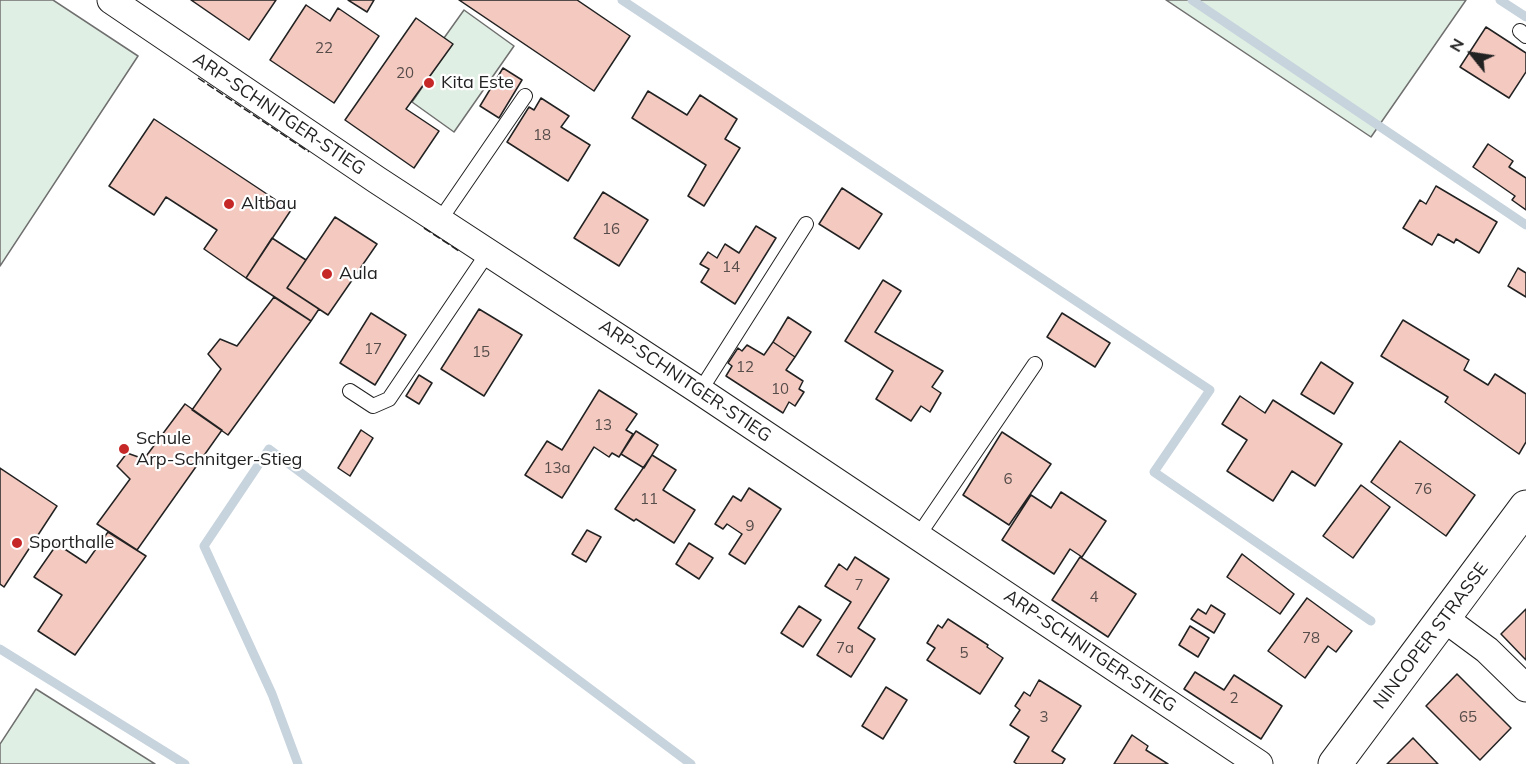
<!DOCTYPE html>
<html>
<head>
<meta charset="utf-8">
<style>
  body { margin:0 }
  #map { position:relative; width:1526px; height:764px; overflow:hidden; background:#fff; font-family:Mulish,sans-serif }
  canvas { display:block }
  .north { position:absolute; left:1442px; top:24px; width:60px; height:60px; -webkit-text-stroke:4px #fff; paint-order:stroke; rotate:300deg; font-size:16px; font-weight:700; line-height:24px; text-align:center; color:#222 }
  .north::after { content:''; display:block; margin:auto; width:21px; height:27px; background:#222; clip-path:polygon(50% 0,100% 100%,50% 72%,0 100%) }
</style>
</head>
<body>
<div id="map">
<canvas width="1526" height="764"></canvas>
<div class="north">N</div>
</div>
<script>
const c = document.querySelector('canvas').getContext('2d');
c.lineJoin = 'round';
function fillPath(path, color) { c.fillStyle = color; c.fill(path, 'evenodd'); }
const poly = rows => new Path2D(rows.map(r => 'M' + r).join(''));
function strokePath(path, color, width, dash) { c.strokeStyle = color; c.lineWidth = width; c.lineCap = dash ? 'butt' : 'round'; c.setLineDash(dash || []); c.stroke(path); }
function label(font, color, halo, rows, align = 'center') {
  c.font = font + ' Mulish,sans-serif'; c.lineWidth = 4.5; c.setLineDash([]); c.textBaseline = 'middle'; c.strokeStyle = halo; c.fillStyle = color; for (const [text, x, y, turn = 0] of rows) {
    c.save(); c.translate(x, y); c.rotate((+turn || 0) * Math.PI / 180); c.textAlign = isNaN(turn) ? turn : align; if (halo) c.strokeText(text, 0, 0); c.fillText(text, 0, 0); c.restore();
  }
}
const green = poly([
  [0,0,53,0,138,56,0,266,0,0],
  [1166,0,1466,0,1371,137,1166,0],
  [464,10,514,46,454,132,412,102,452,44,444,38,464,10],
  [36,689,155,764,0,764,0,744,36,689]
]);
fillPath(green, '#e0efe3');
strokePath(green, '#6f6f6f', 1.5);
strokePath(poly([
  [622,0,1210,390,1154,472,1371,621],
  [1192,0,1526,225],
  [1500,0,1526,17],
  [0,649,185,764],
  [298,764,272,694,204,546,269,449,691,764]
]), '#c7d3dd', 9);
const building = poly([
  [191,0,276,0,249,40,191,0],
  [348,0,374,0,367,12,348,0],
  [459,0,577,0,630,36,594,91,459,0],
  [306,5,330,21,338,8,379,36,334,103,270,60,306,5],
  [416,18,453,44,406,109,439,131,414,168,345,120,416,18],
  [1486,27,1526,53,1526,72,1509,98,1460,67,1486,27],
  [503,68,522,80,499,118,480,106,503,68],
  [648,91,687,115,700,95,737,119,725,139,740,148,704,206,688,196,706,165,632,118,648,91],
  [541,98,569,116,561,127,590,145,568,181,507,142,529,107,534,110,541,98],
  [154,119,291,210,246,278,204,249,217,230,166,197,154,215,109,186,154,119],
  [1488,144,1513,161,1509,167,1526,178,1526,210,1512,200,1515,196,1473,167,1488,144],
  [1436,186,1497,222,1479,253,1456,239,1454,243,1438,234,1432,245,1403,228,1420,200,1426,204,1436,186],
  [842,188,882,214,859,249,819,224,842,188],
  [603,192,648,220,619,266,574,238,603,192],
  [335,217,377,244,328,315,287,288,335,217],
  [756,226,776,238,735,304,701,282,709,269,700,264,708,252,717,258,725,244,739,253,756,226],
  [272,238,306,260,287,288,319,309,311,321,246,278,272,238],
  [1518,268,1526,273,1526,297,1508,286,1518,268],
  [883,280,901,291,875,332,943,371,932,387,941,393,930,412,921,406,911,421,876,399,893,371,845,341,883,280],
  [274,297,311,321,228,435,192,410,221,369,208,354,220,339,237,346,274,297],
  [479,309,522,335,484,396,441,369,479,309],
  [371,313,406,335,375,385,340,363,371,313],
  [1062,313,1110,343,1095,367,1047,337,1062,313],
  [788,317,811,332,795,357,773,342,788,317],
  [1403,320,1469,360,1464,370,1488,385,1495,374,1526,394,1526,442,1519,454,1445,402,1448,397,1381,356,1403,320],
  [773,342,795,357,786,370,803,381,799,389,804,392,795,406,789,402,783,413,726,376,732,366,728,363,738,348,742,351,747,345,764,355,773,342],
  [1321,362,1353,383,1334,414,1301,394,1321,362],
  [419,375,432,383,419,404,406,396,419,375],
  [599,390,637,414,626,430,633,434,619,457,612,453,609,457,594,447,562,498,525,475,547,441,562,450,599,390],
  [1240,396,1265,413,1273,400,1342,444,1315,486,1292,471,1273,501,1227,471,1247,440,1222,424,1240,396],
  [185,404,222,430,137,550,97,524,130,479,117,466,127,453,144,459,185,404],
  [361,430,373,438,350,476,338,468,361,430],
  [636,431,658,445,644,468,621,454,636,431],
  [1002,432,1051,464,1009,525,963,495,1002,432],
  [1400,441,1475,495,1446,536,1371,482,1400,441],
  [652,455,676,470,663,490,695,510,674,543,636,519,634,521,615,509,652,455],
  [0,468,57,506,4,587,0,584,0,468],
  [1361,485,1390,507,1353,558,1323,536,1361,485],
  [749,488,781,509,745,564,729,554,742,534,727,524,723,529,715,524,733,496,741,501,749,488],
  [1061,492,1106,521,1082,557,1070,549,1054,574,1002,540,1031,495,1051,508,1061,492],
  [587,530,601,537,586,562,572,554,587,530],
  [108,532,146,556,75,655,38,631,62,595,34,577,57,544,86,563,108,532],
  [689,543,713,558,699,579,676,564,689,543],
  [1242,554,1294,594,1280,614,1227,577,1242,554],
  [855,557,889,579,858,628,875,639,851,677,817,655,851,602,825,586,839,564,847,570,855,557],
  [1080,557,1136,594,1108,637,1052,600,1080,557],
  [1307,598,1352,631,1336,652,1328,646,1305,678,1268,651,1307,598],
  [1211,605,1225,614,1214,633,1191,619,1198,609,1206,614,1211,605],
  [799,606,821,620,803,647,781,633,799,606],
  [1526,609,1526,660,1501,634,1526,609],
  [948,619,988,645,987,647,1003,658,980,694,927,660,935,648,927,643,938,625,942,628,948,619],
  [1190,626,1209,638,1198,657,1179,645,1190,626],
  [1195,672,1224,690,1234,675,1282,706,1261,739,1184,689,1195,672],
  [1457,674,1511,728,1480,760,1426,706,1457,674],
  [1039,680,1081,706,1052,751,1065,759,1062,764,1017,764,1014,762,1029,737,1010,725,1020,710,1015,706,1024,692,1030,696,1039,680],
  [886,687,907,700,883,739,862,726,886,687],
  [1132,735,1148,746,1146,750,1168,764,1114,764,1132,735],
  [1413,738,1438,764,1387,764,1413,738]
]);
fillPath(building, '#f3c9c0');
strokePath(building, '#222', 1.5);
const service = poly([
  [1520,31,1526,36],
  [440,220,525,96],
  [350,391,373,406,389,399,489,251],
  [700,391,806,224],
  [918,536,1035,364]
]);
const minor = poly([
  [111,0,377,180,700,391,1259,764],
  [1445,619,1487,650,1526,688]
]);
const secondary = poly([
  [1335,764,1526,507]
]);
strokePath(service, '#222', 16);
strokePath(minor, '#222', 29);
strokePath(secondary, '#222', 35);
strokePath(service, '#fff', 14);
strokePath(minor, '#fff', 27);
strokePath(secondary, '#fff', 33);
strokePath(poly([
  [198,78,309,152],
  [424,228,459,251]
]), '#222', 1.5, [8, 3]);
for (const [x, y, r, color] of [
  [429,83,6,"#c62828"],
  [229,204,6,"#c62828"],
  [327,274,6,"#c62828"],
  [124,449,6,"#c62828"],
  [17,543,6,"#c62828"]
]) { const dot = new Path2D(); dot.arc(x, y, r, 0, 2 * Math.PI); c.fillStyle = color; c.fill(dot); strokePath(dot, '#fff', 2); }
label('15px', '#564c4a', null, [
  ["22",324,48],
  ["20",405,73],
  ["18",542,135],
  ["16",611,229],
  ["14",731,267],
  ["17",373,349],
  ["15",481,352],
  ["12",745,367],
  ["10",780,389],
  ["13",603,425],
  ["13a",557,468],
  ["6",1008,479],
  ["76",1423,489],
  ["11",649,499],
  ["9",750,526],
  ["7",859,585],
  ["4",1094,597],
  ["78",1311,638],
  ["7a",845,648],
  ["5",964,653],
  ["2",1234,698],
  ["3",1044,717],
  ["65",1468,717]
]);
label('18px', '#222', '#fff', [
  ["Kita Este",441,83],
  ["Altbau",241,204],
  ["Aula",339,274],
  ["Schule",136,439],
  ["Arp-Schnitger-Stieg",136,460],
  ["Sporthalle",29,543]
], 'left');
label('18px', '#222', '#fff', [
  ["ARP-SCHNITGER-STIEG",279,114,34],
  ["ARP-SCHNITGER-STIEG",685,381,34],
  ["NINCOPER STRASSE",1431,636,-53],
  ["ARP-SCHNITGER-STIEG",1090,651,34]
]);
</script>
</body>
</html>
